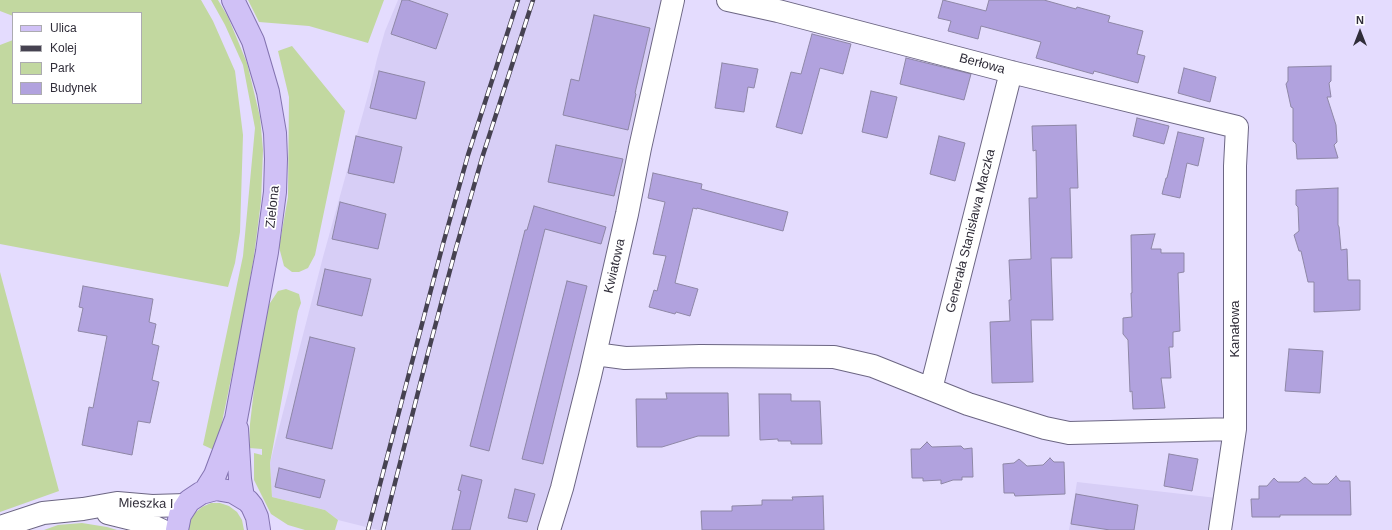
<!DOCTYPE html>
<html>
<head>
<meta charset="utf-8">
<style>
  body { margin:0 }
  #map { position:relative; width:1392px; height:530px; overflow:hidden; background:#e4dcfe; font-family:Arial,sans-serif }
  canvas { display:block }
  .legend { position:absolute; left:12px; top:12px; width:130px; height:92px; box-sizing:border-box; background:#fff; border:1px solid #acabb0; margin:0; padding:5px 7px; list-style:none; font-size:12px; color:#302d39 }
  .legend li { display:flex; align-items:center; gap:8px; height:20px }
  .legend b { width:20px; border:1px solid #acabb0 }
  .north { position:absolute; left:1340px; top:12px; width:40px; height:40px; -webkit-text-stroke:3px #fff; paint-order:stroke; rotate:0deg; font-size:11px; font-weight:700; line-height:16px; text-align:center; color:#302d39 }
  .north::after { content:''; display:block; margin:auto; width:14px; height:18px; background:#302d39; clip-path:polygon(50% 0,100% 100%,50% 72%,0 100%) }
</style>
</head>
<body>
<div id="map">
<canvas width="1392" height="530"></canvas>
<ul class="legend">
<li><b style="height:5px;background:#d0c1f6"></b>Ulica</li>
<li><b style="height:5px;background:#464251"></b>Kolej</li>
<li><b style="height:11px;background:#c2d8a0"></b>Park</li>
<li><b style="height:11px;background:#b1a2de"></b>Budynek</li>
</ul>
<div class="north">N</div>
</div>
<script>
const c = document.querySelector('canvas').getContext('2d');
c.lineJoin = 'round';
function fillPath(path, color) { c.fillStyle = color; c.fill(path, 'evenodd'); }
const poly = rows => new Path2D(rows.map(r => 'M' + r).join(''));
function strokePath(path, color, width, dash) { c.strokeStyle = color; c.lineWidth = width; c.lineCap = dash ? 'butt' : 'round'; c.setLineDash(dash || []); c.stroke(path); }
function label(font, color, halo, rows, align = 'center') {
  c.font = font + ' Arial,sans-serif'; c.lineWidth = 3.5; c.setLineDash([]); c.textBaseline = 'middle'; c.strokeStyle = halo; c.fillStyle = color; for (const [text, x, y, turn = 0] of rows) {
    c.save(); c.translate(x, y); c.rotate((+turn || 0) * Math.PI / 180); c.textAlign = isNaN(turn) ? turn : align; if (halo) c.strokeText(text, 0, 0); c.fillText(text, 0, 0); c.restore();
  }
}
fillPath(poly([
  [398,0,666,0,599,295,556,471,538,530,378,530,338,520,325,510,272,497,270,463,323,257,370,88,377,59,385,31],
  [1077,482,1217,498,1211,530,1069,530]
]), '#d7cef6');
fillPath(poly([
  [0,0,201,0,213,21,235,71,243,135,240,232,235,263,228,287,0,244,0,45,13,40,13,103,141,103,141,13,13,13,13,16,0,11],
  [211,0,218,0,228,17,247,63,260,117,263,150,261,201,254,256,242,326,216,451,203,445,243,256,255,128,243,65,225,25],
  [248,0,384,0,368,43,309,26,259,22],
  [292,46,345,111,315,255,308,268,299,272,292,272,284,266,279,247,288,197,289,97,278,51],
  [0,272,59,491,0,512],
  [286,289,299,294,301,303,298,311,270,463,272,497,325,510,338,520,335,530,305,530,288,525,271,514,254,480,254,453,262,455,262,449,249,448,250,424,258,355,268,306,278,291],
  [211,503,220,503,229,506,237,512,242,520,244,530,188,530,190,521,195,513,202,507],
  [82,523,107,527,117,530,44,530,58,525]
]), '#c2d8a0');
const building = poly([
  [402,0,408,0,448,14,436,49,391,34,402,0],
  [943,0,986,11,989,0,1044,0,1076,9,1077,7,1110,16,1108,22,1143,31,1137,54,1145,56,1138,83,1094,71,1093,74,1036,58,1041,42,981,26,978,39,948,31,951,21,938,18,943,0],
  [594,15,650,28,635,93,636,94,628,130,563,115,571,79,579,81,594,15],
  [812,34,851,44,843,74,820,68,802,134,776,127,791,72,801,74,812,34],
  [906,58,971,74,964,100,900,84,906,58],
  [722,63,758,69,754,88,748,87,744,112,715,108,722,63],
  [1331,66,1331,81,1329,83,1331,97,1327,97,1336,125,1337,142,1334,145,1338,158,1297,159,1296,144,1293,141,1293,108,1291,107,1286,84,1288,81,1288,67,1331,66],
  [1184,68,1216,77,1210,102,1178,93,1184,68],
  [379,71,425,82,416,119,370,108,379,71],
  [871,91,897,97,887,138,862,132,871,91],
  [1137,118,1169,126,1164,144,1133,136,1137,118],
  [1076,125,1078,188,1070,188,1072,258,1051,258,1053,320,1031,320,1033,382,992,383,990,322,1010,321,1009,300,1011,300,1009,260,1031,259,1029,198,1037,198,1036,150,1033,151,1032,126,1076,125],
  [1178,132,1204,138,1198,166,1187,163,1180,198,1162,194,1166,178,1167,178,1178,132],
  [356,136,402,147,394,183,348,173,356,136],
  [939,136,965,143,955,181,930,174,939,136],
  [556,145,623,159,614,196,548,182,556,145],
  [653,173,702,184,701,189,788,212,783,231,697,208,697,209,693,208,675,283,698,289,690,316,676,312,675,314,649,307,654,290,657,291,666,256,653,254,665,202,648,198,653,173],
  [1338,188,1338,225,1339,227,1341,250,1347,249,1348,280,1360,280,1360,310,1314,312,1314,282,1308,282,1301,251,1299,251,1294,235,1299,231,1298,207,1296,205,1296,190,1338,188],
  [340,202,386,214,378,249,332,239,340,202],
  [534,206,606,227,601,244,545,229,489,451,470,446,525,230,527,230,534,206],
  [1155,234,1151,249,1161,249,1161,253,1184,253,1184,272,1178,273,1180,331,1173,332,1173,347,1169,347,1171,378,1161,378,1165,408,1133,409,1132,391,1130,392,1128,340,1123,334,1123,318,1132,317,1131,293,1132,293,1131,235,1155,234],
  [325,269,371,279,362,316,317,305,325,269],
  [567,281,587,286,543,464,522,459,567,281],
  [83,286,153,299,149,322,156,324,152,344,159,346,152,380,159,382,150,423,138,421,132,455,82,445,89,407,93,408,107,336,78,331,83,308,79,307,83,286],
  [310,337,355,348,332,449,286,438,310,337],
  [1289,349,1323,351,1320,393,1285,391,1289,349],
  [666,393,728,393,729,436,698,436,662,447,637,447,636,399,667,399,666,393],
  [759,394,791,394,791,401,820,401,822,444,791,444,791,441,778,441,778,439,760,440,759,394],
  [927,442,932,447,961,446,964,449,972,448,973,477,962,477,962,480,953,480,941,484,941,480,923,481,923,478,912,478,911,449,920,449,927,442],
  [1169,454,1198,459,1192,491,1164,486,1169,454],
  [1050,458,1054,462,1064,462,1065,494,1015,496,1014,493,1004,493,1003,464,1014,463,1019,459,1027,466,1043,465,1050,458],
  [279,468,325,480,320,498,275,487,279,468],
  [462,475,482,480,470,530,452,530,461,491,458,490,462,475],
  [1336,476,1340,481,1350,481,1351,515,1280,515,1280,517,1252,517,1251,499,1259,499,1259,486,1267,486,1274,478,1278,482,1299,482,1305,477,1313,484,1328,484,1336,476],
  [515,489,535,494,527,522,508,518,515,489],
  [1076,494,1138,505,1134,530,1110,530,1071,524,1076,494],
  [823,496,824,530,702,530,701,511,732,511,732,506,762,505,762,500,793,500,792,497,823,496]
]);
fillPath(building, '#b1a2de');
strokePath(building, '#8e87a6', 1);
const minor = poly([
  [728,0,778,11,1011,72,1237,127,1235,166,1235,429,1220,530],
  [595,354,625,358,700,356,834,357,873,366,968,404,1045,428,1069,433,1235,429],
  [931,389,1011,72],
  [108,513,144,522,161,530],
  [0,527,43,513,83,509,117,503,152,506,186,505],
  [549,530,562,488,590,376,627,214,640,148,673,0]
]);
const major = poly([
  [237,429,240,479,243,497],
  [205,491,215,475,236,419,267,252,275,192,276,159,275,133,268,92,253,41,233,0],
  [177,530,180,515,189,501,201,493,216,489,233,492,248,501,252,506,257,517,259,530]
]);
strokePath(minor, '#6c6683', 24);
strokePath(major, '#8373b0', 24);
strokePath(minor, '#fff', 22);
strokePath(major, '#d0c1f6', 22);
const rail = poly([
  [368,530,443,244,468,155,518,0],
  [383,530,429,349,456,248,482,158,533,0]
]);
strokePath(rail, '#464251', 4.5);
strokePath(rail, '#fff', 3, [9]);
label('13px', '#302d39', '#fff', [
  ["Berłowa",982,64,15],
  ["Zielona",273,207,-84],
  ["Generała Stanisława Maczka",971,231,-76],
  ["Kwiatowa",615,266,-77],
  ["Kanałowa",1235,329,-90],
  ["Mieszka I",146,504,1]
]);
</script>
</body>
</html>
